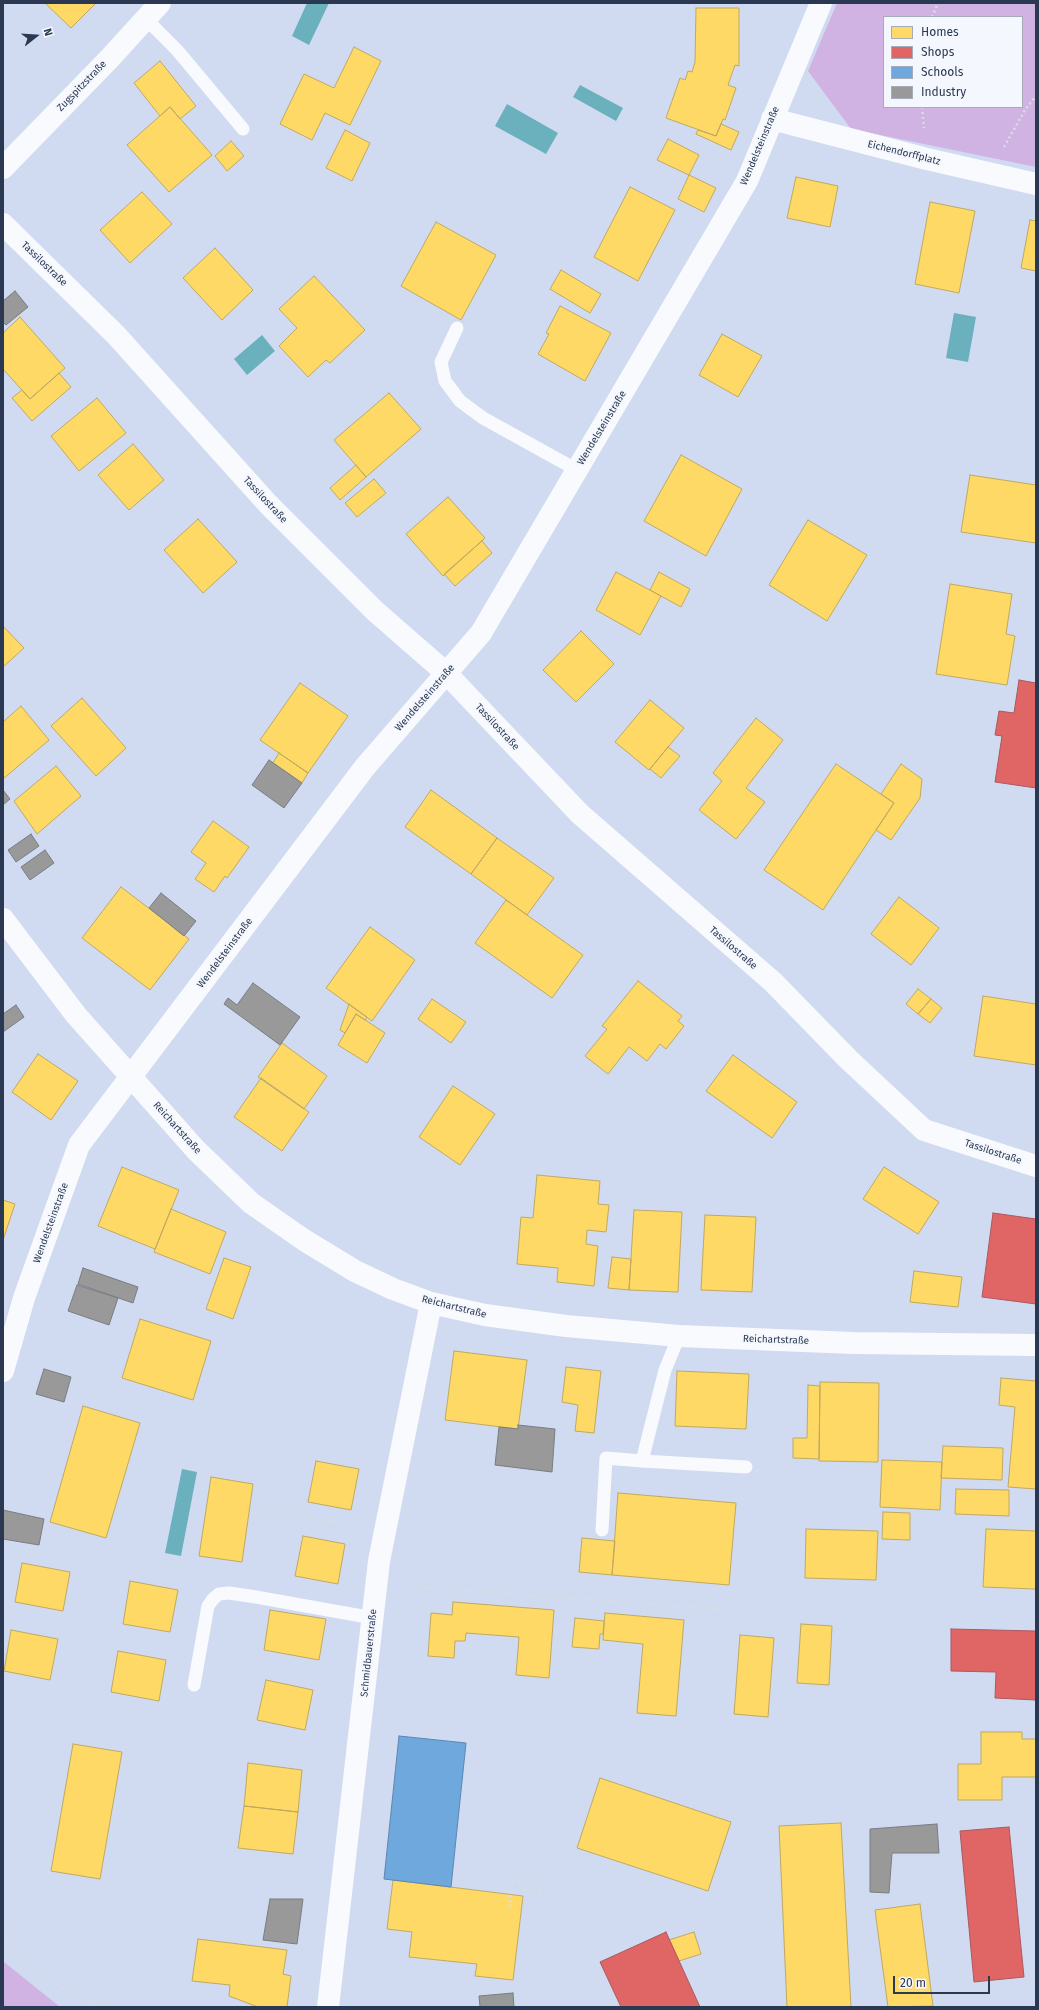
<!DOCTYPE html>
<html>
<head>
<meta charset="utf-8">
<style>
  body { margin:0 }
  #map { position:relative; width:1039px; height:2010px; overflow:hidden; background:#d0dbf1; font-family:"Fira Sans",sans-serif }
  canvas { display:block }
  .frame { position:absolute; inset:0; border:4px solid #2b3851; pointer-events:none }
  .legend { position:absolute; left:883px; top:16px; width:140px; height:92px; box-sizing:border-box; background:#f4f8fe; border:1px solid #a4abb9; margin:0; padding:5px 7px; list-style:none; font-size:12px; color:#2b3851 }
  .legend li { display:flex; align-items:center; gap:8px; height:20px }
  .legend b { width:20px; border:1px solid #a4abb9 }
  .north { position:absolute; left:16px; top:16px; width:40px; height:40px; -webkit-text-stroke:3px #f4f8fe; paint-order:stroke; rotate:73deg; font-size:11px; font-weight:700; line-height:16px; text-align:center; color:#2b3851 }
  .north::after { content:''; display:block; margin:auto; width:14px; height:18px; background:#2b3851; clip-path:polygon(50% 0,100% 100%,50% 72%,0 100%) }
  .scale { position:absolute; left:893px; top:1976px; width:97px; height:18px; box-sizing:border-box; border:2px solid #2b3851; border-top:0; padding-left:5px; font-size:12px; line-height:14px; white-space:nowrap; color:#2b3851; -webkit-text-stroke:3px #f4f8fe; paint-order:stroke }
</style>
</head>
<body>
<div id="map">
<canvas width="1039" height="2010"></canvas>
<div class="frame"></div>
<ul class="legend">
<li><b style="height:11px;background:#ffd966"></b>Homes</li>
<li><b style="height:11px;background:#e06666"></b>Shops</li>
<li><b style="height:11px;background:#6fa8dc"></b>Schools</li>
<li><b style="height:11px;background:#999"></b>Industry</li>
</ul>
<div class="north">N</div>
<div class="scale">20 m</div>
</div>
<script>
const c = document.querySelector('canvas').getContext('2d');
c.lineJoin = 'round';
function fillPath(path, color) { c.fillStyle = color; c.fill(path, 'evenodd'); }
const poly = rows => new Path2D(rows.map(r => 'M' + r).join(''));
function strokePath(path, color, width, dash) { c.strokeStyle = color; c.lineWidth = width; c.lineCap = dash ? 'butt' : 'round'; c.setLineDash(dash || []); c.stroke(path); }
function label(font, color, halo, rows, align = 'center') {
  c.font = font + ' "Fira Sans",sans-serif'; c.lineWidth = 4; c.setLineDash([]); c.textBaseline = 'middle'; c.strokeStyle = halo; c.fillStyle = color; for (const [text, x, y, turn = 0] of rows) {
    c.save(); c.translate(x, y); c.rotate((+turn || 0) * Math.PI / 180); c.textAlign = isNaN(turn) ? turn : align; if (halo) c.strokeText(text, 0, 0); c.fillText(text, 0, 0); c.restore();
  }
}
fillPath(poly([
  [837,3,1036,3,1036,167,851,129,808,71],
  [884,17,1022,17,1022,107,884,107],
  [3,1961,4,1962,60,2007,3,2007]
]), '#d0b3e2');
fillPath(poly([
  [307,3,329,3,309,45,292,36],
  [580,85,623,108,616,121,573,97],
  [507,104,558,133,546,154,495,126],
  [954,313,976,317,968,362,946,358],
  [262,335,275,351,247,375,234,359],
  [182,1469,197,1472,181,1556,165,1553]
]), '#6ab1bd');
const homes = poly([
  [45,3,96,3,71,28,45,3],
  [696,8,739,8,739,66,735,65,728,85,736,88,725,120,723,119,716,136,666,118,680,78,685,80,688,71,692,72,695,62,696,8],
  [354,47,381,61,350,125,325,113,312,140,280,124,304,74,334,88,354,47],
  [160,61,196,106,180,119,170,107,160,116,134,83,160,61],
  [170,107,212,155,169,192,127,145,170,107],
  [721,124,739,132,731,150,696,134,698,130,716,136,721,124],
  [345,130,370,143,352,181,326,168,345,130],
  [668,139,699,155,689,175,657,160,668,139],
  [231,141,244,156,227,171,215,156,231,141],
  [689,175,716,188,704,212,678,199,689,175],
  [796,177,838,186,830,227,787,218,796,177],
  [630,187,675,210,638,281,594,257,630,187],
  [142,192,172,224,130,263,100,230,142,192],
  [930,202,975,211,959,293,915,284,930,202],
  [1030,220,1036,221,1036,271,1021,268,1030,220],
  [436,222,496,255,461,320,401,286,436,222],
  [215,248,253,290,222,320,183,278,215,248],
  [561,270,601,294,590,313,550,289,561,270],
  [314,276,365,330,330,363,326,360,308,377,279,346,297,328,279,309,314,276],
  [560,306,611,333,585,381,538,354,549,334,546,333,560,306],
  [20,317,65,368,30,399,3,369,3,333,20,317],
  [722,334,762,356,738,397,699,375,722,334],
  [59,373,71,387,32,421,12,398,22,390,30,399,59,373],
  [389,393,421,429,366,477,334,440,389,393],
  [97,398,126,433,79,471,51,436,97,398],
  [133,444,164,480,129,510,98,475,133,444],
  [681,455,742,489,706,556,644,521,681,455],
  [356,465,366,477,340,500,330,488,356,465],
  [970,475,1036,485,1036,543,961,532,970,475],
  [374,479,386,493,357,517,345,503,374,479],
  [448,497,485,538,443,576,406,534,448,497],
  [198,519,237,562,203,593,164,550,198,519],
  [808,520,867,555,827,621,769,585,808,520],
  [482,541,492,553,455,586,444,574,482,541],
  [616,572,661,596,640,635,596,610,616,572],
  [659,572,690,589,681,607,650,590,659,572],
  [950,584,1012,594,1006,634,1015,636,1007,685,936,674,950,584],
  [3,626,24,648,3,667,3,626],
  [581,631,614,664,576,702,543,670,581,631],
  [300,683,348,716,308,773,260,740,300,683],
  [82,698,126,748,96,776,51,726,82,698],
  [650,700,684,728,649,770,615,742,650,700],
  [21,706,49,740,3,779,3,722,21,706],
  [756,718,783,740,746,788,765,802,736,839,699,810,722,781,713,773,756,718],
  [668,747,680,756,661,778,650,769,668,747],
  [279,753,308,773,302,783,273,763,279,753],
  [836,764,894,803,823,910,764,870,836,764],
  [901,764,922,779,920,798,891,840,876,830,894,803,881,794,901,764],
  [56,766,81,796,37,834,14,801,56,766],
  [431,790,497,838,471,874,405,827,431,790],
  [213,821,249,847,227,878,225,876,214,892,195,879,206,863,191,852,213,821],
  [497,838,554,878,527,915,471,874,497,838],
  [121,887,189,939,150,990,82,938,121,887],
  [899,897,939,928,911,965,871,934,899,897],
  [506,900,583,955,552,998,475,943,506,900],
  [370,927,415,960,372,1021,326,988,370,927],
  [638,981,682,1016,678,1021,684,1026,666,1049,660,1044,647,1061,629,1047,608,1074,585,1056,607,1029,602,1026,638,981],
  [918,989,931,999,918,1014,906,1004,918,989],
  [983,996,1036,1004,1036,1065,974,1056,983,996],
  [432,999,466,1022,451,1043,418,1019,432,999],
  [931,999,942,1008,930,1023,918,1014,931,999],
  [349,1004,367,1017,365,1020,356,1014,345,1033,340,1030,349,1004],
  [356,1014,385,1033,367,1063,338,1045,356,1014],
  [282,1043,327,1076,304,1109,258,1077,282,1043],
  [38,1054,78,1081,51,1120,12,1092,38,1054],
  [733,1055,797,1102,772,1138,706,1091,733,1055],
  [261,1078,309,1112,282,1151,234,1117,261,1078],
  [453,1086,495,1114,460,1165,419,1137,453,1086],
  [122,1167,179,1190,155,1249,98,1226,122,1167],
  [884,1167,939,1202,918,1234,863,1199,884,1167],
  [537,1175,600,1181,598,1204,609,1205,606,1232,587,1230,586,1244,598,1246,594,1286,557,1282,558,1268,517,1264,521,1217,533,1218,537,1175],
  [3,1200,15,1204,3,1240,3,1200],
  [171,1209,226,1232,210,1274,154,1252,171,1209],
  [634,1210,682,1212,678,1292,629,1290,634,1210],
  [705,1215,756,1217,752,1292,701,1290,705,1215],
  [612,1257,631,1259,629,1290,608,1288,612,1257],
  [224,1258,251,1267,233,1319,206,1309,224,1258],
  [914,1271,962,1277,958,1307,910,1302,914,1271],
  [140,1319,211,1341,193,1400,122,1378,140,1319],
  [454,1351,527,1360,518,1429,445,1420,454,1351],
  [566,1367,601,1371,594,1433,575,1431,578,1405,562,1402,566,1367],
  [677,1371,749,1374,746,1429,675,1426,677,1371],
  [1001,1378,1036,1381,1036,1489,1008,1487,1015,1407,999,1405,1001,1378],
  [820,1382,879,1383,878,1462,819,1461,820,1382],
  [808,1385,820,1386,819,1459,793,1458,793,1438,807,1438,808,1385],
  [83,1406,140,1423,106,1538,50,1522,83,1406],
  [943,1446,1003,1448,1002,1480,941,1478,943,1446],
  [882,1460,942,1462,940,1510,880,1507,882,1460],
  [316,1461,359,1469,351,1510,308,1502,316,1461],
  [211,1477,253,1484,242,1562,199,1556,211,1477],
  [956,1489,1009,1490,1009,1516,955,1514,956,1489],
  [618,1493,736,1503,729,1585,612,1575,618,1493],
  [883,1512,910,1513,910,1540,882,1539,883,1512],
  [806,1529,878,1531,876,1580,805,1578,806,1529],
  [986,1529,1036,1531,1036,1589,983,1587,986,1529],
  [303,1536,345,1544,338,1584,295,1576,303,1536],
  [582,1538,615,1541,612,1575,579,1572,582,1538],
  [22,1563,70,1572,63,1611,15,1602,22,1563],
  [130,1581,178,1590,170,1632,123,1624,130,1581],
  [453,1602,554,1610,549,1678,516,1675,519,1637,466,1633,465,1641,455,1641,454,1658,428,1656,431,1613,452,1615,453,1602],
  [270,1610,326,1619,319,1660,264,1650,270,1610],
  [605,1613,684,1620,676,1716,637,1713,643,1644,603,1640,605,1613],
  [575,1618,604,1621,603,1634,600,1634,599,1649,572,1647,575,1618],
  [801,1624,832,1626,829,1685,797,1683,801,1624],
  [11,1630,58,1639,50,1680,4,1671,11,1630],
  [740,1635,774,1638,768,1717,734,1714,740,1635],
  [118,1651,166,1660,159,1701,111,1692,118,1651],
  [266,1680,313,1690,305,1730,257,1720,266,1680],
  [981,1732,1022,1732,1022,1739,1036,1739,1036,1777,1002,1777,1002,1800,958,1800,958,1764,981,1764,981,1732],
  [73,1744,122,1752,100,1879,51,1871,73,1744],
  [248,1763,302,1770,298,1812,244,1806,248,1763],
  [600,1778,731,1822,708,1891,577,1848,600,1778],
  [244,1806,298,1812,293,1854,238,1848,244,1806],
  [841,1823,851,2007,787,2007,779,1826,841,1823],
  [393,1880,523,1896,513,1980,475,1976,477,1964,409,1957,412,1932,387,1929,393,1880],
  [920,1904,933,2006,888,2007,875,1910,920,1904],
  [694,1932,701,1954,679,1961,669,1940,694,1932],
  [198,1939,287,1950,283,1974,291,1976,287,2007,258,2007,229,1996,230,1985,192,1981,198,1939]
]);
fillPath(homes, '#ffd966');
strokePath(homes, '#bfa960', 1);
const shops = poly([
  [1019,680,1036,683,1036,788,995,782,1002,736,995,735,999,711,1014,713,1019,680],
  [993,1213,1036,1219,1036,1304,982,1297,993,1213],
  [951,1629,1036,1631,1036,1700,995,1698,996,1672,951,1671,951,1629],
  [1009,1827,1024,1977,974,1982,960,1831,1009,1827],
  [666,1932,700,2007,621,2007,600,1962,666,1932]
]);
fillPath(shops, '#e06666');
strokePath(shops, '#aa5860', 1);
const schools = poly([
  [399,1736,466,1743,451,1887,384,1879,399,1736]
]);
fillPath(schools, '#6fa8dc');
strokePath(schools, '#5b86b2', 1);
const industry = poly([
  [15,291,28,307,6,325,3,322,3,301,15,291],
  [269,760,302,783,284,808,252,785,269,760],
  [3,790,10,799,3,805,3,790],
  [31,834,39,846,16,862,8,850,31,834],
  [45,850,54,863,30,880,21,867,45,850],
  [161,893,196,921,184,936,149,908,161,893],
  [253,983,300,1017,280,1045,224,1004,228,998,237,1005,253,983],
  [16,1005,24,1017,3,1032,3,1014,16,1005],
  [83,1268,138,1287,133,1303,78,1284,83,1268],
  [77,1285,118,1298,109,1325,68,1311,77,1285],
  [44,1369,71,1377,64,1402,36,1394,44,1369],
  [518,1425,555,1429,552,1472,495,1465,499,1427,518,1429,518,1425],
  [3,1510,44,1519,39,1545,3,1539,3,1510],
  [937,1824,939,1853,892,1853,889,1893,870,1892,870,1829,937,1824],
  [270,1899,303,1899,297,1944,263,1940,270,1899],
  [513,1993,514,2007,480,2007,479,1996,513,1993]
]);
fillPath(industry, '#999');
strokePath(industry, '#787c83', 1);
strokePath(poly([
  [932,17,938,3],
  [922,107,924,128],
  [1004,147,1025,110,1036,96],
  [260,1508,357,1527],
  [404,1586,731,1610],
  [513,1880,539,1885,539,1894,528,1892,520,1885],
  [510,1907,510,1890,513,1880,511,1870],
  [3,1934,15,1949,39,1971,65,1989,108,2007]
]), '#d9dde4', 2.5, [2, 3]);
strokePath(poly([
  [146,19,177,50,243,129],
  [457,328,441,362,445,381,460,401,483,418,577,470],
  [679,1336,665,1370,642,1461,746,1467],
  [602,1530,606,1458,642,1461],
  [194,1685,208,1606,213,1599,219,1594,229,1593,256,1597,373,1618]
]), '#f8fafd', 13);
strokePath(poly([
  [772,119,927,159,1036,184],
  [3,168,110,58,160,3],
  [3,224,116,335,268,504,375,611,446,673,580,814,773,982,848,1059,924,1130,1036,1166],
  [3,919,76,1015,196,1150,251,1203,304,1240,355,1271,393,1289,431,1303,485,1315,566,1326,679,1336,853,1343,1036,1345],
  [3,1371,24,1298,79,1145,365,767,481,633,747,181,821,3],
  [328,2007,379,1561,431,1303]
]), '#f8fafd', 22);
label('10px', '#2b3851', '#f4f8fe', [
  ["Zugspitzstraße",82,86,-46],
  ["Wendelsteinstraße",760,146,-67],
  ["Eichendorffplatz",904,153,14],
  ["Tassilostraße",44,264,44],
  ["Wendelsteinstraße",602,428,-59],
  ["Tassilostraße",265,500,47],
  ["Wendelsteinstraße",425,698,-49],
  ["Tassilostraße",497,727,47],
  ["Tassilostraße",733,948,41],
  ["Wendelsteinstraße",225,953,-53],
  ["Reichartstraße",177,1128,48],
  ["Tassilostraße",993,1152,18],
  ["Wendelsteinstraße",51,1223,-70],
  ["Reichartstraße",454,1307,14],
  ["Reichartstraße",776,1340,2],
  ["Schmidbauerstraße",369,1653,-84]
]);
</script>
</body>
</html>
